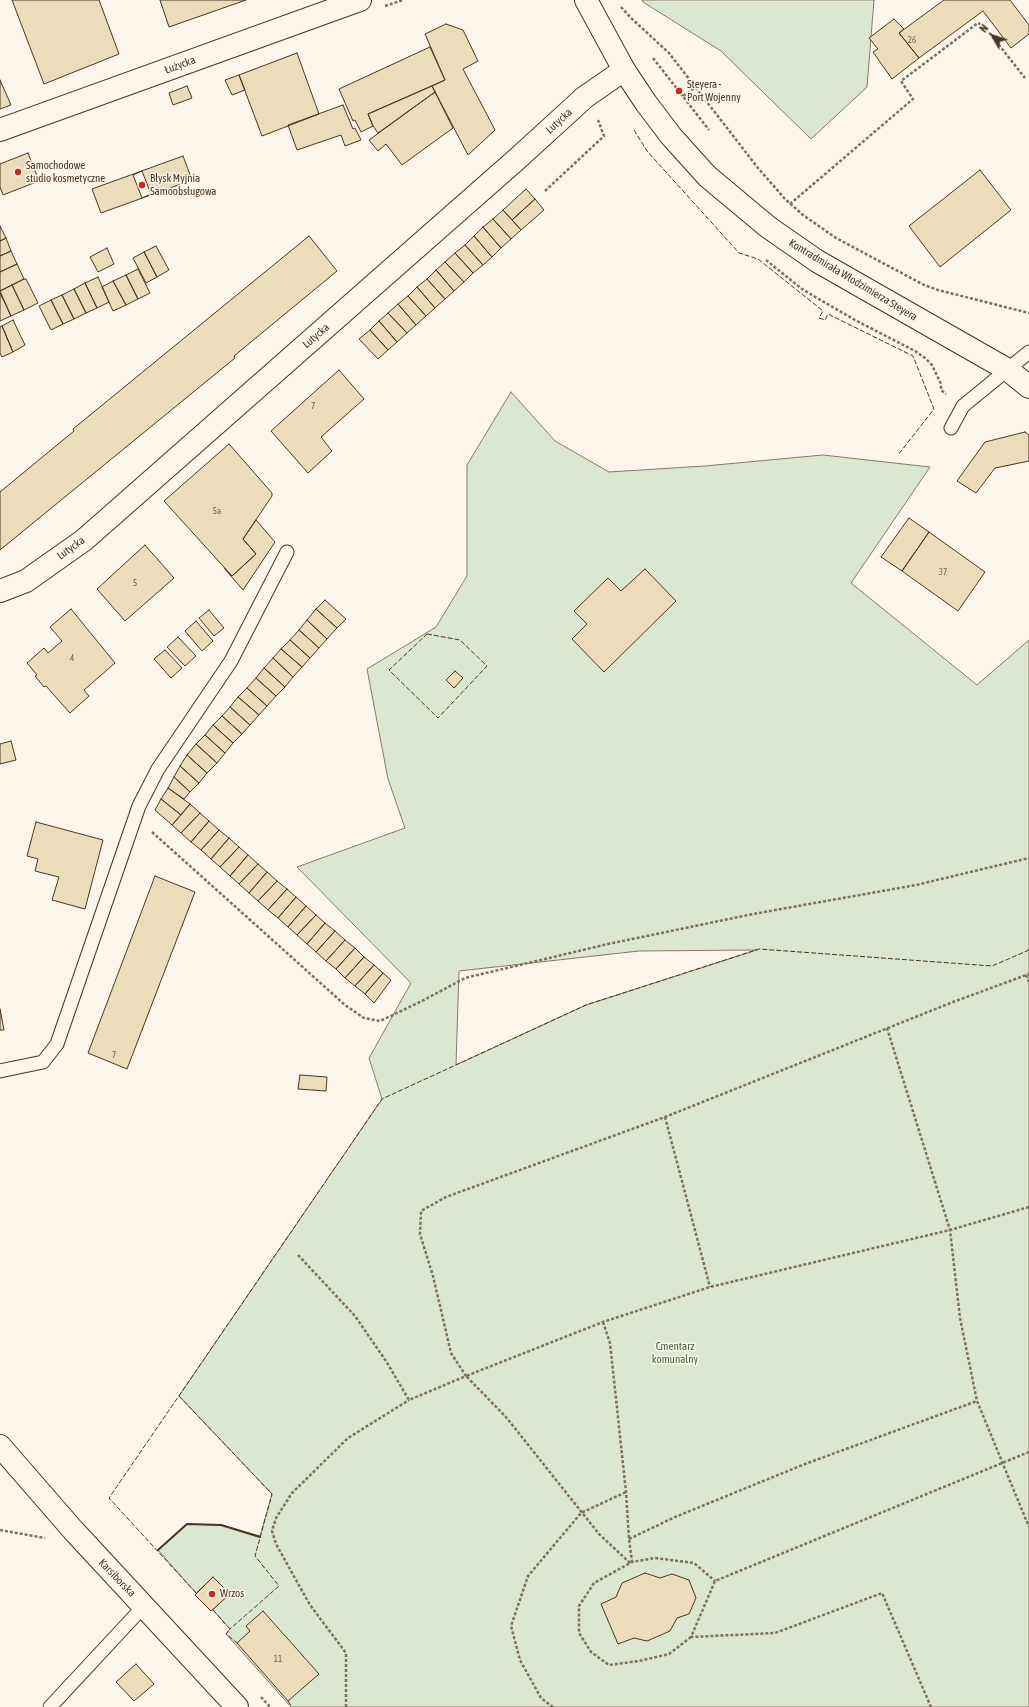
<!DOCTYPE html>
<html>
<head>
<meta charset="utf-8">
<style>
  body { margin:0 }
  #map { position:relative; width:1029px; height:1707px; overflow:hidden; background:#fbf6e9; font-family:"Asap Condensed",sans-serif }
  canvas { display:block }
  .north { position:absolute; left:973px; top:16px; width:40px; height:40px; -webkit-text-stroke:3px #fbf6e9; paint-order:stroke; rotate:310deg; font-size:11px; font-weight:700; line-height:16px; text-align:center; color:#4a3520 }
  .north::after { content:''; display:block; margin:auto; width:14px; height:18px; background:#4a3520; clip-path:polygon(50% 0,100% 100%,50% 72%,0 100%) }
</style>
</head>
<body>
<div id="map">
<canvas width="1029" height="1707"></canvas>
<div class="north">N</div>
</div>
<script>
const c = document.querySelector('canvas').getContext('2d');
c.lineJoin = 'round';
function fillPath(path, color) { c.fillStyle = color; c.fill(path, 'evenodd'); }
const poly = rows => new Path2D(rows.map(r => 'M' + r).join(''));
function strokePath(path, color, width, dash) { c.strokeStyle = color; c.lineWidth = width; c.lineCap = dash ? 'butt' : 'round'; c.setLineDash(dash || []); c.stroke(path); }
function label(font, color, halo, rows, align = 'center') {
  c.font = font + ' "Asap Condensed",sans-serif'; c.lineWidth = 3; c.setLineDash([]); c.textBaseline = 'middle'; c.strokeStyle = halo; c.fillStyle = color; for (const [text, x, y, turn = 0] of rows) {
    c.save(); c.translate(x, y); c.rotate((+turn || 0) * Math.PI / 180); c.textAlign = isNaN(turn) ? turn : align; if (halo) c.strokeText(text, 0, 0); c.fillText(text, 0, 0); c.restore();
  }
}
const green = poly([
  [642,0,874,0,867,87,811,139,721,51,643,2,642,0],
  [511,392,555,441,609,472,705,466,823,455,930,467,851,583,977,685,1029,640,1029,1707,291,1707,226,1634,230,1629,213,1610,229,1593,213,1577,196,1593,158,1550,187,1524,221,1525,260,1536,272,1494,179,1396,382,1099,369,1058,411,983,297,867,405,828,388,779,367,669,436,627,467,576,467,465,511,392],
  [757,950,586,1005,456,1065,459,971,639,951,757,950]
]);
fillPath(green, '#dce7d0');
strokePath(green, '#887966', 1);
const building = poly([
  [12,0,99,0,119,54,44,84,12,0],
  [160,0,246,0,169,27,160,0],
  [944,0,1010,0,1029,25,1029,34,1011,48,983,11,919,58,899,33,944,0],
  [894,19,904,29,899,33,919,58,892,79,873,52,878,49,869,38,894,19],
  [446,24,463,30,478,61,463,69,495,130,468,155,432,86,445,80,425,34,446,24],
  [430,47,445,80,368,114,373,126,361,132,355,120,353,121,339,89,430,47],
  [297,53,319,114,262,136,239,75,297,53],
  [239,75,245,90,232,95,225,80,239,75],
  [0,80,11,105,0,109,0,80],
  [187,86,192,98,173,105,169,93,187,86],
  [432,86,435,92,378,133,373,126,368,114,432,86],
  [435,92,453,128,402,165,386,144,378,151,369,140,435,92],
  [343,105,353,129,355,128,361,140,345,146,341,135,297,150,288,125,343,105],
  [28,153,39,181,3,195,0,187,0,164,28,153],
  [183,156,192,180,101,213,92,189,183,156],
  [980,170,1011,210,940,267,909,226,980,170],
  [142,171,151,194,142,198,133,175,142,171],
  [526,189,535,199,512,220,503,210,526,189],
  [535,199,544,210,521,230,512,220,535,199],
  [503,210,521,230,511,239,493,219,503,210],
  [493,219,511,239,501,248,483,227,493,219],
  [0,226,6,238,0,241,0,226],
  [483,227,501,248,492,257,474,236,483,227],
  [309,236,337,271,234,356,235,358,0,550,0,492,74,431,73,429,309,236],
  [474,236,492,257,483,265,465,245,474,236],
  [6,238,11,251,0,256,0,241,6,238],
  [465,245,483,265,473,273,455,253,465,245],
  [156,246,169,270,157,277,144,252,156,246],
  [107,248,114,264,98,272,90,257,107,248],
  [11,251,17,264,0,272,0,256,11,251],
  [144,252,157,277,146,283,133,258,144,252],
  [455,253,473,273,464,282,445,262,455,253],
  [445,262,464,282,454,291,436,270,445,262],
  [17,264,24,279,0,291,0,272,17,264],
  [138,269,150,293,138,299,126,275,138,269],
  [436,270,454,291,445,299,427,279,436,270],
  [126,275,138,299,126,305,113,281,126,275],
  [98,277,109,302,97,308,85,283,98,277],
  [24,279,26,279,38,303,24,310,12,285,24,279],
  [427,279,445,299,435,308,417,287,427,279],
  [113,281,126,305,113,311,102,287,113,281],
  [85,283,97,308,86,313,74,289,85,283],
  [12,285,24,310,11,316,0,291,12,285],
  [417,287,435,308,426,316,408,296,417,287],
  [74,289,86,313,74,319,62,295,74,289],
  [0,293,11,316,0,321,0,293],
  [62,295,74,319,63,324,51,300,62,295],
  [408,296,426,316,416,325,398,304,408,296],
  [51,300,63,324,51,330,39,306,51,300],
  [398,304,416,325,407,333,388,313,398,304],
  [388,313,407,333,397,342,379,321,388,313],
  [13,320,25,345,13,352,2,326,13,320],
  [379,321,397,342,388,350,370,330,379,321],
  [2,326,13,352,2,357,0,353,0,327,2,326],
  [370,330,388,350,378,359,359,339,370,330],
  [339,370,364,399,321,437,332,451,308,473,271,431,339,370],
  [1025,432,1029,435,1029,461,995,468,976,493,957,481,985,442,1025,432],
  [229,444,272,493,272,496,243,539,256,554,232,576,164,501,229,444],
  [909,518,929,532,902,571,881,557,909,518],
  [256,520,275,542,243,590,224,568,232,576,256,554,243,539,256,520],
  [929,532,985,572,958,611,902,571,929,532],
  [145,545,174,578,125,621,97,589,145,545],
  [645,569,676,601,604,672,572,639,587,624,574,611,608,578,621,591,645,569],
  [325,600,346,619,337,628,316,609,325,600],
  [71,609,115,663,84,690,89,696,70,713,46,686,44,687,35,676,37,675,27,663,44,648,48,653,62,641,50,627,71,609],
  [316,609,337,628,327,639,307,620,316,609],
  [209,610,224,628,214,636,199,618,209,610],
  [307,620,327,639,319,648,299,630,307,620],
  [196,621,213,641,202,651,185,631,196,621],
  [299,630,319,648,310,658,290,640,299,630],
  [178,637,196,656,185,666,167,647,178,637],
  [290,640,310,658,302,667,281,649,290,640],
  [281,649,302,667,293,677,273,658,281,649],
  [165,650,182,668,171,678,154,659,165,650],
  [273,658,293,677,285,687,264,668,273,658],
  [264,668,285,687,276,696,256,678,264,668],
  [455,671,463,678,454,688,446,680,455,671],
  [256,678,276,696,267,706,247,688,256,678],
  [247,688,267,706,259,715,238,697,247,688],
  [238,697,259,715,250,725,230,707,238,697],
  [230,707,250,725,242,734,222,716,230,707],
  [222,716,242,734,233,743,213,725,222,716],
  [213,725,233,743,225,753,205,735,213,725],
  [205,735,225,753,217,763,196,744,205,735],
  [11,741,16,760,0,764,0,744,11,741],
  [196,744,217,763,207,773,187,755,196,744],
  [187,755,207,773,199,783,180,766,187,755],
  [180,766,199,783,190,792,174,777,180,766],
  [174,777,190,792,184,799,168,788,174,777],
  [168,788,190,804,181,815,161,799,168,788],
  [161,799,181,815,172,825,155,810,161,799],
  [190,804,200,813,181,833,172,825,190,804],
  [200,813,209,821,191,842,181,833,200,813],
  [209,821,219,830,201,850,191,842,209,821],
  [36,822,103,840,85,909,52,900,59,877,35,871,38,859,27,856,36,822],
  [219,830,229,838,211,859,201,850,219,830],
  [229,838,239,847,220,867,211,859,229,838],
  [239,847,248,855,230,876,220,867,239,847],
  [248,855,258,864,239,884,230,876,248,855],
  [258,864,267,872,249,893,239,884,258,864],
  [267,872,277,881,258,901,249,893,267,872],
  [155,876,195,892,127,1069,88,1053,155,876],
  [277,881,287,889,268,910,258,901,277,881],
  [287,889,296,897,278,918,268,910,287,889],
  [296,897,306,906,288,927,278,918,296,897],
  [306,906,316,915,297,935,288,927,306,906],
  [316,915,325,923,307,944,297,935,316,915],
  [325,923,335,931,316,952,307,944,325,923],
  [335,931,345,940,326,961,316,952,335,931],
  [345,940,355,948,336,969,326,961,345,940],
  [355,948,364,957,345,978,336,969,355,948],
  [364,957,374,965,355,986,345,978,364,957],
  [374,965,383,973,365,994,355,986,374,965],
  [383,973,391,980,374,1003,365,994,383,973],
  [0,1009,4,1030,0,1030,0,1009],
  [300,1075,327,1077,326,1091,298,1089,300,1075],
  [645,1573,660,1578,672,1574,689,1580,696,1598,689,1614,677,1618,670,1631,647,1641,634,1638,618,1644,601,1604,616,1597,622,1583,645,1573],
  [213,1577,230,1594,211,1611,195,1595,213,1577],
  [263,1611,319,1674,288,1701,237,1643,250,1631,246,1626,263,1611],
  [136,1664,154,1684,134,1701,116,1682,136,1664]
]);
fillPath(building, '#ecdcbc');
strokePath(building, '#4a3520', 1);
const lane = poly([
  [951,428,963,406,1029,352],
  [0,1071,43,1062,57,1044,139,806,158,769,231,661,287,552],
  [50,1707,144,1606]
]);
const street = poly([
  [0,130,360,0],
  [0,591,26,581,84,540,517,159,585,97,624,70],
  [0,1446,73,1530,237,1707]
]);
const secondary = poly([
  [586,0,624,70,646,103,671,136,707,176,768,227,817,261,1008,370,1029,387]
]);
strokePath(lane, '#4a3520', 15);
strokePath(street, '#4a3520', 24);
strokePath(secondary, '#4a3520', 24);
strokePath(poly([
  [385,6,403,0],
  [621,7,631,18,669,53,758,168,785,199,803,215,836,238,924,285,938,290,1029,313],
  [653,58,709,130],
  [683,96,696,87],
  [545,191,604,136,598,120],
  [790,204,913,99,901,81,978,23,984,26,1025,78],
  [766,260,802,289,817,298,855,320,915,351,925,358,932,365,941,384,941,390,946,394],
  [152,832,345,1005,364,1018,380,1021,420,1002,465,978,608,944,753,914,916,885,1029,858],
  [1026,975,1029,982],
  [887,1028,950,1230,960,1318,977,1401,1029,1527],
  [665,1117,710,1287],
  [298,1255,355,1316,386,1361,409,1400,466,1376,451,1353,433,1276,420,1234,421,1211,446,1197,665,1117,953,1002,1029,974],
  [603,1322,610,1343,626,1492,629,1539,632,1562],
  [0,1530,45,1538],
  [629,1539,675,1517,805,1464,977,1401],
  [630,1563,599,1534,506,1417,466,1376,603,1322,710,1287,950,1230,1029,1207],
  [691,1637,669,1654,639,1661,609,1665,591,1652,579,1633,579,1606,594,1583,632,1562,655,1558,694,1563,715,1581],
  [261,1697,270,1707],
  [346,1707,346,1653,310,1605,276,1544,272,1531,276,1518,292,1493,348,1438,409,1400],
  [553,1707,541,1698,520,1660,511,1626,528,1576,581,1513,626,1492],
  [931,1707,882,1593,775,1633,691,1637,715,1581,1029,1452]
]), '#7f6f5c', 2.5, [3, 2]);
strokePath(lane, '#fbf6e9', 13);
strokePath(street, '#fbf6e9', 22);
strokePath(secondary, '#fbf6e9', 22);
strokePath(poly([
  [634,130,647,151,739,253,758,259,823,311,819,318,825,320,828,314,913,356,934,409,898,455],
  [427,634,460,640,487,666,438,718,389,670,427,634],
  [179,1396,272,1494,255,1556,279,1586,230,1629],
  [196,1593,109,1498,382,1099,586,1005,759,949,992,966,1029,950],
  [213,1610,230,1629,226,1634,237,1643],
  [288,1701,292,1707]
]), '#4a3520', 1, [5, 2]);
strokePath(poly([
  [158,1550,187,1524,221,1525,260,1537]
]), '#4a3520', 2);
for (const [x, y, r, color] of [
  [679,91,4,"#c62828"],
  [18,172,4,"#c62828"],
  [142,185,4,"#c62828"],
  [212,1594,4,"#c62828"]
]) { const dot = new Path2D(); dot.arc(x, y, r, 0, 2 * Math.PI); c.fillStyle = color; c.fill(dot); strokePath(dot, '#fbf6e9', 1.5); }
label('9px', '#725f47', null, [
  ["26",912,40],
  ["7",313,406],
  ["5a",217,511],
  ["37",943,572],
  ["5",135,583],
  ["4",72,658],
  ["7",114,1055],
  ["11",278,1659]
]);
label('11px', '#4a3520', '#fbf6e9', [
  ["Łużycka",180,65,-20],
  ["Lutycka",559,121,-43],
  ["Kontradmirała Włodzimierza Steyera",853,280,31],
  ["Lutycka",316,336,-41],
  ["Lutycka",71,548,-36],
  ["Karsiborska",117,1578,46]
]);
label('11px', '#4a3520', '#fbf6e9', [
  ["Steyera -",687,85],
  ["Port Wojenny",687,98],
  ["Samochodowe",26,166],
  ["studio kosmetyczne",26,179],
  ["Błysk Myjnia",150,179],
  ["Samoobsługowa",150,192],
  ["Wrzos",220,1594]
], 'left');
label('11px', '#436837', '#fbf6e9', [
  ["Cmentarz",675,1347],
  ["komunalny",675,1360]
]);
</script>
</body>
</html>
